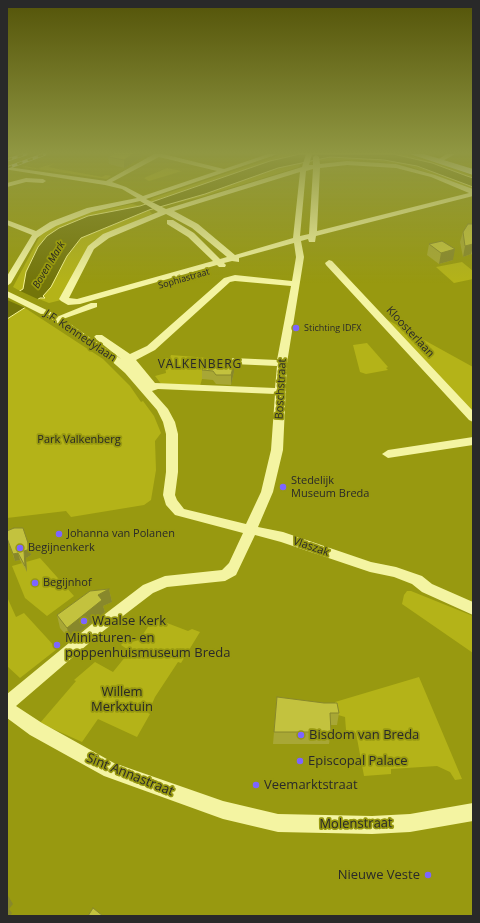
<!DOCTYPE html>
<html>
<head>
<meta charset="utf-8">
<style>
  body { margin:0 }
  #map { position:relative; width:480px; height:923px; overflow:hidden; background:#989910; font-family:"Open Sans",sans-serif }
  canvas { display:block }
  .frame { position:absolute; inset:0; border:8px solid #292929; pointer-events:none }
</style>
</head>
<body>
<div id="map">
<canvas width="480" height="923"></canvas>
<div class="frame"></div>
</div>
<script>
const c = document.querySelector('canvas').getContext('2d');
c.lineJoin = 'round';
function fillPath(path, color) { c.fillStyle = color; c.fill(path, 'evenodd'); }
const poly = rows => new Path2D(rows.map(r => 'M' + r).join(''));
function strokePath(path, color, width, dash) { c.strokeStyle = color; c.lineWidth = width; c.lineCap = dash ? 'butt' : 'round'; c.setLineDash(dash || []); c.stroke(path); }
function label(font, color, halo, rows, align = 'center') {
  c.font = font + ' "Open Sans",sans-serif'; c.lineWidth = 3.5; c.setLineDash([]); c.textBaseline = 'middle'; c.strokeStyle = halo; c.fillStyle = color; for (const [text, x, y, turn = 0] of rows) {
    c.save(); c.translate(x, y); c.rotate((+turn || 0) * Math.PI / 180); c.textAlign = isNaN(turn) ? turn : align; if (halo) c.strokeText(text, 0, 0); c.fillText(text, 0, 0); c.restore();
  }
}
fillPath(poly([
  [284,154,300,154,270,161,150,202,149,201,153,198],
  [393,154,403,154,437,163,458,170,473,176,473,178,432,163],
  [344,156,408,164,440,174,473,187,473,189,406,165,365,160,320,161,321,158],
  [302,161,299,167,201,197,159,207,205,194,278,168],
  [55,163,48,167,102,177,106,175,111,176,107,179,22,167,25,166,40,169,39,168],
  [167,168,182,171,149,181,144,178],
  [132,204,140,206,88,216,52,233,47,236,34,254,26,272,23,289,20,291,13,287,41,234,54,226,83,214],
  [149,210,152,214,95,240,61,300,49,303,39,299,44,298,43,296,51,287,67,256,81,238],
  [462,262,473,271,473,279,454,283,436,267],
  [25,308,103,359,130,386,141,402,143,401,154,416,161,433,155,441,156,470,151,500,144,505,71,517,66,511,7,518,7,319],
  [386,319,473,367,473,414],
  [367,343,388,367,386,368,388,370,366,374,360,372,353,345],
  [171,355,208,358,200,386,162,385,155,376,166,373,164,360,165,358,170,358],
  [40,558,74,596,47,616,25,598,12,566],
  [407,591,411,591,473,616,473,653,402,604,404,595],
  [7,597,16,617,24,613,57,649,20,678,7,666],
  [154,618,188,631,192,629,200,632,181,663,178,662,155,697,148,713,150,714,137,737,98,719,82,742,40,723,76,681,74,680,95,662,113,672,130,651,121,645,126,639,132,642,139,640],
  [419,677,462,779,455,780,450,772,437,766,391,769,391,774,364,776,356,733,346,730,345,717,338,715,335,702]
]), '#b4b318');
const water = poly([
  [300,154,393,154,432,163,467,176,473,178,473,187,417,166,384,160,330,157,278,168,205,194,149,210,81,238,67,256,51,287,43,296,45,298,40,298,7,319,7,298,23,289,26,272,38,247,47,236,59,228,88,216,140,206,270,161,300,154]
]);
fillPath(water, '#73750a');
strokePath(water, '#f8f694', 1);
fillPath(poly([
  [18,290,42,301,28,309,7,300,7,296]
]), '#989910');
fillPath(poly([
  [154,154,163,154,224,169,268,154,278,154,146,199,166,209,302,167,306,154,312,154,309,165,313,165,313,157,316,155,319,157,320,164,347,161,396,164,435,175,473,189,473,196,316,236,315,242,309,242,308,239,301,241,304,257,287,363,283,450,273,492,258,527,283,532,371,562,396,567,422,576,432,584,473,602,473,615,422,592,412,584,394,577,370,572,281,542,255,535,236,575,225,581,167,587,153,593,102,632,16,706,42,723,114,763,223,801,278,814,372,816,410,814,473,803,473,821,410,832,372,834,278,832,223,819,104,776,30,735,7,718,7,694,92,624,143,585,165,576,222,570,229,563,243,533,175,515,166,505,163,495,166,472,166,434,163,422,157,410,125,373,108,358,53,320,7,297,7,291,59,316,91,303,97,303,97,307,63,319,121,359,96,339,94,337,96,335,102,335,130,354,147,346,224,278,235,275,292,281,296,257,294,243,239,258,239,262,232,261,224,263,226,265,225,267,219,267,217,265,80,304,68,305,61,301,59,299,88,246,103,234,158,212,140,201,92,212,56,226,44,233,37,238,11,283,7,286,7,276,32,235,7,225,7,220,36,231,50,222,87,208,137,198,122,189,105,185,10,170,8,169,8,167,106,181,154,154],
  [159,157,217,171,143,196,126,187,112,182,159,157],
  [347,165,396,168,431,177,469,193,317,231,320,168,347,165],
  [313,169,309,234,300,236,306,171,313,169],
  [300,172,293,238,235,255,198,224,174,211,300,172],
  [166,214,192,228,227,257,220,259,194,233,173,220,167,220,167,224,188,237,213,261,77,299,69,298,94,249,109,238,166,214],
  [235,281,291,286,277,360,233,358,228,361,233,364,277,366,275,388,155,383,136,360,155,350,230,282,235,281],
  [158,389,275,394,271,450,261,492,246,524,184,509,177,500,175,495,178,472,178,434,175,422,168,409,152,391,158,389],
  [447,154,455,154,441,162,437,162,437,160,447,154],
  [26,178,43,179,46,181,43,183,26,182,7,187,7,183,26,178],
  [329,260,332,261,473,411,473,422,469,420,326,265,325,263,329,260],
  [473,437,473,445,388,458,382,454,388,450,473,437]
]), '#f4f4a2');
fillPath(poly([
  [410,154,424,154,473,169,473,175,410,154]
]), '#feffef');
const rail = poly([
  [7,160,26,154],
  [7,168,45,154]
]);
strokePath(rail, '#fff', 3);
strokePath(rail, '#989910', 2, [5.5]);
fillPath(poly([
  [113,154,141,154,142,157,124,168,109,164,108,157],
  [473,224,473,255,471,254,463,257,460,242,463,232],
  [429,244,453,260,439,264,427,255],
  [202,370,234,372,231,385,216,384,213,380,202,379],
  [7,538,30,549,31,555,26,558,27,572,20,560,15,561],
  [109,589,112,602,103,606,105,612,70,640,60,628,57,615],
  [324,703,339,713,337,725,330,725,331,732,329,744,273,744,274,732]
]), '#a8a735');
fillPath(poly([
  [133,154,141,154,142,157,124,168,124,160],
  [473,244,473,247,471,254,463,257,465,246],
  [455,249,453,260,439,264,441,253],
  [234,363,234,372,231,385,231,375],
  [30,549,31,555,26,558,27,572,25,566,24,551],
  [18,553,20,560,15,561,13,554],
  [109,589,112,602,103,606,105,612,70,640,67,628,98,595],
  [7,894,13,904,9,909,12,913,10,916,7,916]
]), '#88882b');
const building = poly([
  [113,154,133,154,124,160,108,157,113,154],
  [468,224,473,224,473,244,465,246,463,232,468,224],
  [442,241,455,249,441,253,429,244,442,241],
  [205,362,234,363,231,375,216,375,213,371,202,370,205,362],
  [14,528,23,528,30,549,24,551,25,566,18,553,13,554,7,538,7,531,14,528],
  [109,589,98,595,102,600,67,628,57,615,90,591,109,589],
  [277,697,324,703,337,703,339,713,330,713,331,732,274,732,277,697],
  [93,908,103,916,88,916,93,908]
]);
fillPath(building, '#c3c23e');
strokePath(building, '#88882b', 1);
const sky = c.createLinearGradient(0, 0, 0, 283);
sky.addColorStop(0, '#545409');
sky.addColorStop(0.54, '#909742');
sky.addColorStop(1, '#90974200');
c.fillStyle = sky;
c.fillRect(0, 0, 480, 283);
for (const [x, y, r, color] of [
  [296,328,4,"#7d65ff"],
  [283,487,4,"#7d65ff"],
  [59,534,4,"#7d65ff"],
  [20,548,4,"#7d65ff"],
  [35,583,4,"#7d65ff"],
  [84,621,4,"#7d65ff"],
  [57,645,4,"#7d65ff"],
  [301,735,4,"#7d65ff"],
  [300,761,4,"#7d65ff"],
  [256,785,4,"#7d65ff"],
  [428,875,4,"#7d65ff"]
]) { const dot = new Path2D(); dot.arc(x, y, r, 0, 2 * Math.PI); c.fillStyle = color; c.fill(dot); strokePath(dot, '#989910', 1.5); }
label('9px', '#292929', '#989910', [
  ["Sophiastraat",184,279,-16]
]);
label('9px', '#292929', '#989910', [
  ["Stichting IDFX",304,328]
], 'left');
label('italic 10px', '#282821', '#989910', [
  ["Boven Mark",49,265,-59]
]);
label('11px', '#292929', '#989910', [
  ["Kloosterlaan",410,332,47],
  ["J.F. Kennedylaan",80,336,34],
  ["Boschstraat",281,389,-87],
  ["Vlaszak",311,547,19]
]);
label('11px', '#292924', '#989910', [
  ["Park Valkenberg",79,440]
]);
label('11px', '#292929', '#989910', [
  ["Stedelijk",291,481],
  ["Museum Breda",291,494],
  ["Johanna van Polanen",67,534],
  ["Begijnenkerk",28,548],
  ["Begijnhof",43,583]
], 'left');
c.letterSpacing = '1px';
label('12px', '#292929', '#989910', [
  ["VALKENBERG",200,365]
]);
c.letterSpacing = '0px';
label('13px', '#292929', '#989910', [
  ["Waalse Kerk",92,621],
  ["Miniaturen- en",65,638],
  ["poppenhuismuseum Breda",65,653],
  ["Bisdom van Breda",309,735],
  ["Episcopal Palace",308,761],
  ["Veemarktstraat",264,785],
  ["Nieuwe Veste",420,875,"right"]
], 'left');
label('13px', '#292924', '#989910', [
  ["Willem",122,692],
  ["Merkxtuin",122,707]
]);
label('13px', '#292929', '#989910', [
  ["Sint Annastraat",130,775,22],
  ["Molenstraat",356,824,-1]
]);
</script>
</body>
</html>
